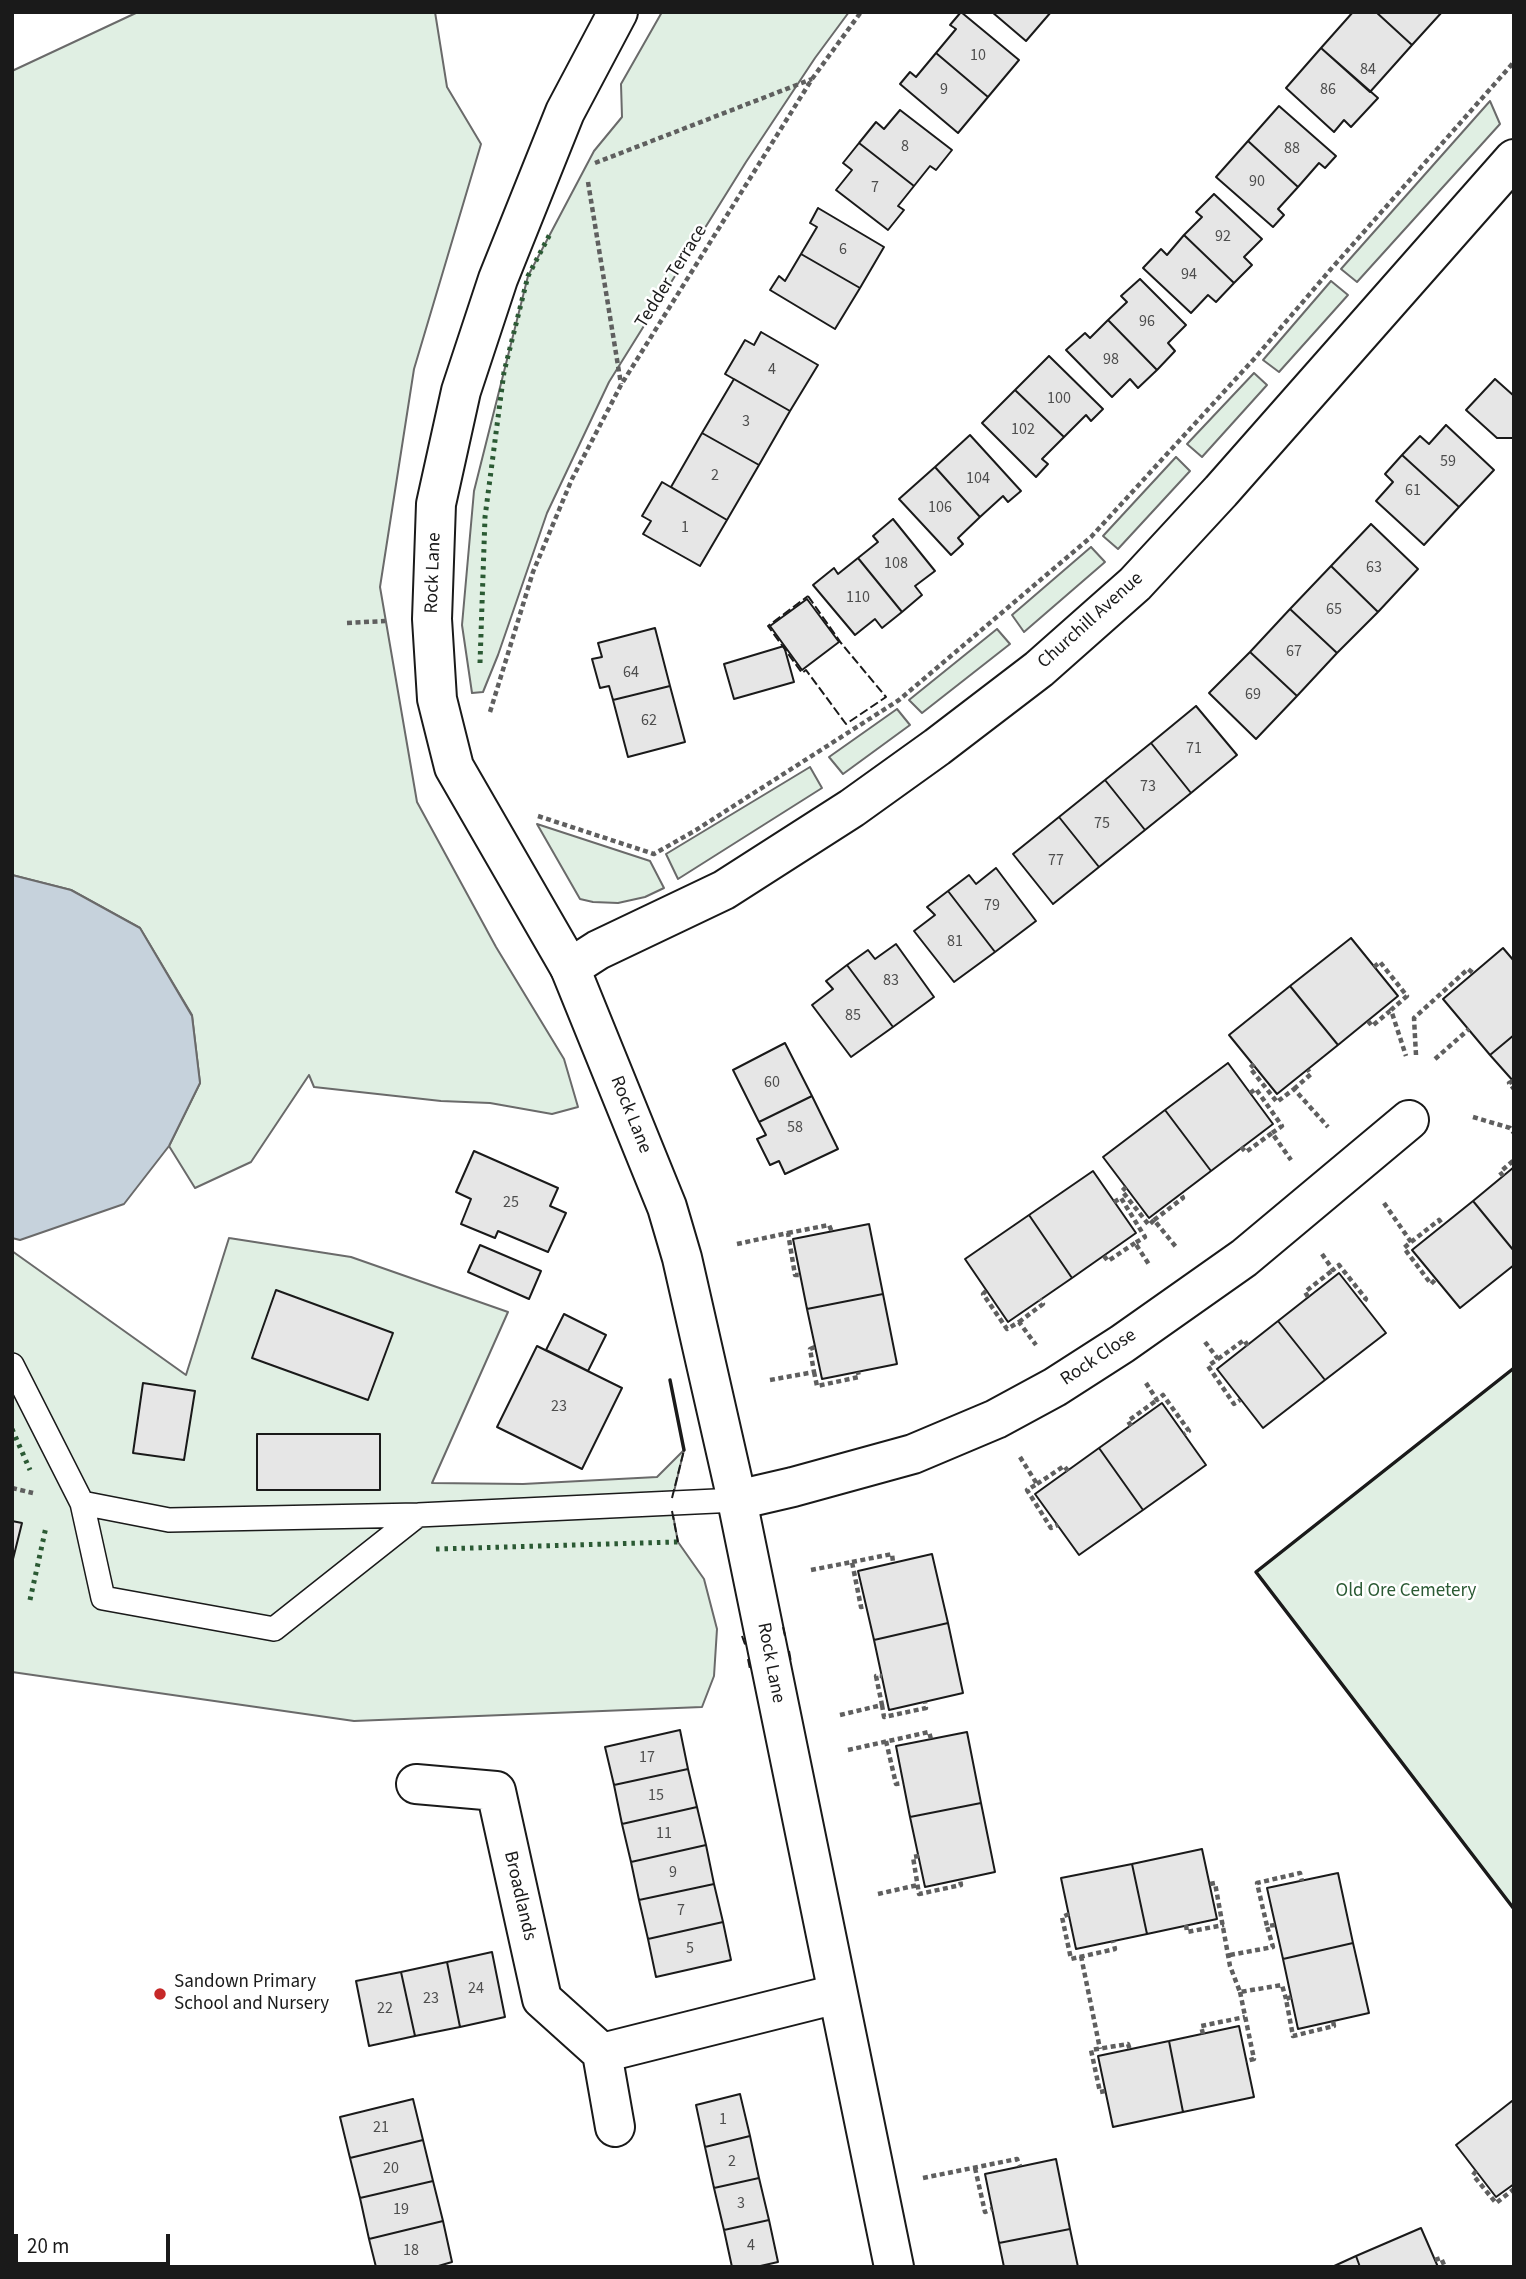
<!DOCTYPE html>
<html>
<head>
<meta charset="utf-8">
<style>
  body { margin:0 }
  #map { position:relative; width:1526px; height:2279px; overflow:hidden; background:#fff; font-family:"Source Sans 3",sans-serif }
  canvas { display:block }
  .frame { position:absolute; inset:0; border:14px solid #1a1a1a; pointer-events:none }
  .scale { position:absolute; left:14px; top:2234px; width:156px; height:32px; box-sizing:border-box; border:4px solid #1a1a1a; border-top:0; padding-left:9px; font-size:21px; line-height:24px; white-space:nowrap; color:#1a1a1a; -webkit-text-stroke:5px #fff; paint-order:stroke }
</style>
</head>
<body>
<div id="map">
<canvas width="1526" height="2279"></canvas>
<div class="frame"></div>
<div class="scale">20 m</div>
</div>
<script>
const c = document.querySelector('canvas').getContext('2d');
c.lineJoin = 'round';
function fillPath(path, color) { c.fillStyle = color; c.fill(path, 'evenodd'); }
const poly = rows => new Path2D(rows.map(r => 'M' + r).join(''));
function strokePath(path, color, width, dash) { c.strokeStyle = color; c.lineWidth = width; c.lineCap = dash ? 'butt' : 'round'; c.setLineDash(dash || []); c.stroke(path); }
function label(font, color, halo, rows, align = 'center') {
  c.font = font + ' "Source Sans 3",sans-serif'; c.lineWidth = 5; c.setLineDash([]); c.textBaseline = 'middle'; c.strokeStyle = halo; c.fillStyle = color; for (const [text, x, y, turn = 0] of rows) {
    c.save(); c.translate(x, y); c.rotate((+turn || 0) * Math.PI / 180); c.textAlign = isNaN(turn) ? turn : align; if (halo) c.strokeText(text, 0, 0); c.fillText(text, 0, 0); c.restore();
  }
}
const green = poly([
  [138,12,435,12,447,87,481,144,414,369,380,587,417,802,496,947,564,1059,578,1107,552,1114,490,1103,441,1101,314,1087,309,1075,251,1162,195,1188,169,1146,200,1083,192,1015,140,928,71,890,12,875,12,71,138,12],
  [662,12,849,12,815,58,746,162,609,382,547,513,498,655,483,692,472,693,462,625,474,491,528,276,594,151,622,117,621,84,662,12],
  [1490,101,1500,124,1357,282,1341,269,1490,101],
  [1331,281,1348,295,1279,372,1263,360,1331,281],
  [1254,373,1267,385,1202,457,1187,444,1254,373],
  [1176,457,1190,471,1118,549,1103,536,1176,457],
  [1091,547,1105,562,1024,632,1012,615,1091,547],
  [997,629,1010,644,922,713,909,700,997,629],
  [897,709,910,725,843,774,829,757,897,709],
  [810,767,822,788,678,879,666,854,810,767],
  [537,824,650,861,664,888,645,897,618,903,593,902,580,899,537,824],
  [229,1238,351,1257,508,1312,432,1483,523,1484,657,1477,684,1450,671,1504,678,1542,704,1579,717,1629,714,1676,702,1707,354,1721,12,1672,12,1251,186,1375,229,1238],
  [1514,1368,1514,1909,1256,1572,1514,1368]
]);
fillPath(green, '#e0efe3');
strokePath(green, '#6a6a6a', 2);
const water = poly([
  [12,875,71,890,140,928,192,1016,200,1083,169,1146,124,1204,20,1240,12,1238,12,875]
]);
fillPath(water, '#c6d2dc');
strokePath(water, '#6a6a6a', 2);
const building = poly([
  [961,12,1019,60,988,97,936,53,956,29,950,25,961,12],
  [992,12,1051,12,1026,41,992,12],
  [1353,12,1376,12,1412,45,1370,92,1321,48,1353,12],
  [1376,12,1442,12,1412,45,1376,12],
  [1321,48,1378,98,1351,127,1344,120,1334,132,1286,88,1321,48],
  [936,53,988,97,958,133,900,84,910,72,916,77,936,53],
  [1279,106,1336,156,1325,168,1319,163,1298,187,1248,141,1279,106],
  [900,110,952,150,936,170,930,166,914,186,859,143,876,122,884,129,900,110],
  [1248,141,1298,187,1278,209,1284,215,1273,227,1216,177,1248,141],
  [859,143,914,186,898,206,904,210,888,230,836,190,852,170,843,163,859,143],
  [1214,194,1262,239,1244,257,1252,265,1234,283,1184,235,1202,217,1196,212,1214,194],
  [818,208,884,247,860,288,801,254,817,227,810,223,818,208],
  [1184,235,1234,283,1216,302,1208,295,1191,313,1143,268,1161,249,1167,255,1184,235],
  [801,254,860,288,835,329,770,290,779,276,785,281,801,254],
  [1140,279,1186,325,1168,343,1175,351,1157,370,1108,320,1127,302,1121,296,1140,279],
  [1108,320,1157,370,1138,388,1130,379,1112,397,1066,350,1085,333,1090,338,1108,320],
  [761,332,818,365,790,411,725,374,745,340,754,345,761,332],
  [1049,356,1103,409,1091,421,1086,415,1064,437,1015,390,1049,356],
  [734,379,790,411,759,465,702,433,734,379],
  [1495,379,1514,396,1514,438,1497,438,1466,410,1495,379],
  [1015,390,1064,437,1042,459,1048,464,1036,477,982,423,1015,390],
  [1446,425,1494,470,1459,507,1402,455,1420,436,1429,444,1446,425],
  [702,433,759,465,727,520,671,487,702,433],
  [970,435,1021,491,1008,502,1003,496,980,517,935,467,970,435],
  [1402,455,1459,507,1424,545,1376,501,1393,482,1385,474,1402,455],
  [935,467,980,517,958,538,963,544,951,555,899,499,935,467],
  [662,482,727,520,700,566,643,534,651,521,642,516,662,482],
  [893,519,935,571,915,586,922,595,902,612,858,558,878,542,873,536,893,519],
  [1371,524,1418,569,1378,612,1331,566,1371,524],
  [858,558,902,612,882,628,875,619,855,635,813,585,834,568,838,574,858,558],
  [1331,566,1378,612,1337,653,1290,609,1331,566],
  [807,599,839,642,802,670,770,626,807,599],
  [1290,609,1337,653,1297,696,1250,652,1290,609],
  [655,628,670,686,613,700,609,686,600,688,592,659,602,657,598,643,655,628],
  [784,646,794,682,734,699,724,664,784,646],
  [1250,652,1297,696,1256,739,1209,693,1250,652],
  [670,686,685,742,628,757,613,700,670,686],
  [1196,706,1237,755,1191,793,1151,743,1196,706],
  [1151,743,1191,793,1145,830,1105,780,1151,743],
  [1105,780,1145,830,1099,867,1059,817,1105,780],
  [1059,817,1099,867,1053,904,1013,854,1059,817],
  [996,868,1036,921,995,952,948,891,969,875,976,884,996,868],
  [948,891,995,952,954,982,914,931,935,915,927,907,948,891],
  [1351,938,1398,996,1338,1045,1290,986,1351,938],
  [896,944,934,997,893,1027,847,965,868,950,875,959,896,944],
  [1503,948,1514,961,1514,1035,1490,1055,1443,999,1503,948],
  [847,965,893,1027,851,1057,812,1005,833,989,826,981,847,965],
  [1290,986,1338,1045,1277,1094,1229,1035,1290,986],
  [1514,1035,1514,1082,1490,1055,1514,1035],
  [785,1043,812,1096,759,1122,733,1070,785,1043],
  [1228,1063,1273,1124,1211,1171,1165,1110,1228,1063],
  [812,1096,838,1149,785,1174,779,1161,770,1165,757,1139,766,1135,759,1122,812,1096],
  [1165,1110,1211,1171,1149,1218,1103,1157,1165,1110],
  [474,1151,558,1188,550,1206,566,1213,548,1252,498,1231,495,1238,461,1224,471,1199,456,1192,474,1151],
  [1514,1167,1514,1251,1473,1201,1514,1167],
  [1093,1171,1136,1233,1072,1278,1029,1215,1093,1171],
  [1473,1201,1514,1251,1514,1265,1460,1308,1412,1250,1473,1201],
  [1029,1215,1072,1278,1008,1322,965,1259,1029,1215],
  [869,1224,883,1294,807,1309,793,1239,869,1224],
  [480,1245,541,1271,529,1299,468,1272,480,1245],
  [1339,1273,1386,1333,1325,1380,1278,1321,1339,1273],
  [276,1290,393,1333,368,1400,252,1358,276,1290],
  [883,1294,897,1364,822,1379,807,1309,883,1294],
  [564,1314,606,1335,588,1371,546,1350,564,1314],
  [1278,1321,1325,1380,1263,1428,1217,1369,1278,1321],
  [537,1346,622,1388,582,1469,497,1427,537,1346],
  [143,1383,195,1391,184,1460,133,1453,143,1383],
  [1162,1403,1206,1465,1143,1510,1099,1448,1162,1403],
  [257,1434,380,1434,380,1490,257,1490,257,1434],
  [1099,1448,1143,1510,1079,1555,1035,1494,1099,1448],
  [12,1521,22,1523,12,1563,12,1521],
  [932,1554,948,1623,874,1640,858,1571,932,1554],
  [948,1623,963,1693,889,1710,874,1640,948,1623],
  [680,1730,688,1769,614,1785,605,1747,680,1730],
  [967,1732,981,1803,910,1817,896,1746,967,1732],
  [688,1769,697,1807,622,1824,614,1785,688,1769],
  [981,1803,995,1872,925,1887,910,1817,981,1803],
  [697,1807,706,1845,631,1862,622,1824,697,1807],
  [706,1845,714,1884,639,1900,631,1862,706,1845],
  [1202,1849,1217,1919,1147,1934,1132,1864,1202,1849],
  [1132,1864,1147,1934,1076,1949,1061,1878,1132,1864],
  [1338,1873,1353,1943,1283,1959,1267,1888,1338,1873],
  [714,1884,723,1922,648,1939,639,1900,714,1884],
  [723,1922,731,1960,656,1977,648,1939,723,1922],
  [1353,1943,1369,2013,1298,2029,1283,1959,1353,1943],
  [492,1952,505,2017,460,2027,447,1962,492,1952],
  [447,1962,460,2027,415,2036,401,1972,447,1962],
  [401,1972,415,2036,369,2046,356,1981,401,1972],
  [1239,2026,1254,2097,1183,2112,1169,2041,1239,2026],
  [1169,2041,1183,2112,1113,2127,1098,2056,1169,2041],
  [740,2094,750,2136,705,2147,696,2105,740,2094],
  [413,2099,423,2140,350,2158,340,2117,413,2099],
  [1512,2101,1514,2104,1514,2184,1496,2197,1456,2145,1512,2101],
  [750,2136,759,2178,714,2188,705,2147,750,2136],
  [423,2140,433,2181,360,2198,350,2158,423,2140],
  [1056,2159,1070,2229,999,2243,985,2174,1056,2159],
  [759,2178,769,2220,724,2230,714,2188,759,2178],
  [433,2181,443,2221,369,2239,360,2198,433,2181],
  [769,2220,778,2262,756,2267,732,2267,724,2230,769,2220],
  [443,2221,452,2262,435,2267,376,2267,369,2239,443,2221],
  [1421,2228,1438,2267,1360,2267,1356,2256,1421,2228],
  [1070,2229,1078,2267,1004,2267,999,2243,1070,2229],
  [1356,2256,1360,2267,1332,2267,1356,2256]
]);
fillPath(building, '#e6e6e6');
strokePath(building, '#1a1a1a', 2);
const service = poly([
  [12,1365,82,1503,169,1520,418,1515,737,1500],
  [82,1503,103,1598,274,1629,418,1515]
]);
const minor = poly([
  [570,968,598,950,724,890,852,808,937,747,1039,669,1135,584,1221,491,1514,159],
  [737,1500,793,1487,913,1454,996,1419,1055,1387,1122,1344,1244,1258,1409,1120],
  [416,1784,496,1791,542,1999,602,2053],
  [615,2127,602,2053,837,1994]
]);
const tertiary = poly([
  [618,12,565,112,498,279,461,391,436,504,432,619,437,699,454,767,570,968,667,1207,682,1258,737,1500,894,2267]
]);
strokePath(service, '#1a1a1a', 26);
strokePath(minor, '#1a1a1a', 42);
strokePath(tertiary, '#1a1a1a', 42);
strokePath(poly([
  [595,163,812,79],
  [588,182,621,384],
  [347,623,385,621],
  [490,712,533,572,572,479,621,385,812,79,861,12],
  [538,816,654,854,696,830,899,700,1091,537,1254,359,1331,269,1514,62],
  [1374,967,1380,962,1407,996,1391,1010,1406,1056],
  [1368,1021,1372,1026,1390,1011],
  [1416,1055,1414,1018,1468,969,1473,973],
  [1435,1059,1469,1029],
  [1254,1064,1250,1068,1277,1102,1294,1089,1328,1127],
  [1513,1081,1509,1083,1514,1089],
  [1294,1089,1311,1074,1308,1070],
  [1250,1093,1256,1089,1282,1126,1272,1133,1291,1160],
  [1473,1117,1510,1128,1514,1133],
  [1241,1147,1246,1152,1272,1133],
  [1503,1176,1500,1172,1514,1160],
  [1126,1187,1122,1191,1149,1225,1154,1220,1176,1247],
  [1114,1202,1121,1198,1145,1237,1135,1243,1150,1266],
  [1384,1203,1411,1242,1404,1248,1431,1284,1436,1279],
  [1154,1220,1183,1198,1180,1193],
  [788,1233,829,1225,832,1232],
  [1411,1242,1439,1220,1443,1225],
  [737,1244,788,1233,795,1275,800,1275],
  [1322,1254,1333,1270,1339,1265,1366,1299,1363,1303],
  [1104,1256,1108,1261,1135,1243],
  [986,1291,983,1294,1007,1329,1019,1322,1036,1345],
  [1308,1297,1305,1292,1333,1270],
  [1019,1322,1043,1304,1040,1299],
  [1205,1342,1218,1359,1208,1366,1234,1404,1240,1400],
  [1218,1359,1244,1340,1248,1346],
  [814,1372,817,1386,859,1377,858,1372],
  [770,1380,814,1372,810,1349,815,1347],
  [1146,1383,1157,1400,1163,1395,1189,1431,1184,1434],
  [1131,1426,1128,1421,1157,1400],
  [1020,1457,1037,1484,1027,1490,1051,1528,1058,1525],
  [1037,1484,1064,1466,1068,1471],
  [12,1488,33,1493],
  [852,1562,892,1554,893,1562],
  [811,1570,852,1562,861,1607,866,1606],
  [882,1705,884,1717,926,1708,925,1702],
  [840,1715,882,1705,876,1676,882,1676],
  [886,1741,896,1784,903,1783],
  [848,1750,929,1732,931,1739],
  [919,1856,913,1857,919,1894,961,1885,960,1880],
  [1210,1884,1215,1883,1230,1966,1240,1992,1282,1985,1286,1999],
  [878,1894,918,1885],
  [1069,1914,1062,1917,1071,1959,1115,1949,1113,1941],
  [1186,1925,1187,1932,1224,1925],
  [1275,1925,1267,1926,1257,1883,1300,1873,1302,1881],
  [1230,1955,1273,1947,1267,1926],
  [1081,1956,1100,2049],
  [1240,1992,1254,2059,1246,2061],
  [1291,1997,1286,1999,1293,2036,1334,2026,1333,2021],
  [1203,2034,1201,2026,1245,2017],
  [1105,2091,1100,2092,1091,2050,1128,2044,1130,2050],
  [975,2168,985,2212,992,2209],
  [1476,2171,1473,2175,1496,2203,1514,2189],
  [923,2178,1017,2159,1020,2166],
  [1435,2260,1441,2258,1445,2267]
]), '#5f5f5f', 4.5, [5, 3.5]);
strokePath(service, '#fff', 23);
strokePath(minor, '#fff', 38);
strokePath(tertiary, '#fff', 38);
strokePath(poly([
  [480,663,485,517,504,372,528,276,550,234],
  [12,1429,30,1470],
  [436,1549,678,1542],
  [30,1600,46,1527]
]), '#2b5a34', 5, [3.5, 5]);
strokePath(poly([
  [808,596,841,643,886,697,846,724,806,670,802,673,768,626,808,596],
  [672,1498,684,1450],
  [672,1511,678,1542],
  [783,1627,785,1636],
  [742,1636,746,1647],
  [789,1651,791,1662],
  [748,1659,750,1669]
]), '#1a1a1a', 2, [9, 3.5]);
strokePath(poly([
  [1514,1368,1256,1572,1514,1909],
  [670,1380,684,1450]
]), '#1a1a1a', 3.5);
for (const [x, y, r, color] of [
  [160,1994,7,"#c62828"]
]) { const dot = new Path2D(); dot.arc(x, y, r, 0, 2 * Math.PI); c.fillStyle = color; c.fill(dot); strokePath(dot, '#fff', 2.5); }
label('16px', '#4d4d4d', null, [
  ["10",978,56],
  ["84",1368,70],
  ["9",944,90],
  ["86",1328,90],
  ["8",905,147],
  ["88",1292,149],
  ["90",1257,182],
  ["7",875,188],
  ["92",1223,237],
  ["6",843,250],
  ["94",1189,275],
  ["96",1147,322],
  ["98",1111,360],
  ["4",772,370],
  ["100",1059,399],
  ["3",746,422],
  ["102",1023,430],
  ["59",1448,462],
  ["2",715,476],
  ["104",978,479],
  ["61",1413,491],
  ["106",940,508],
  ["1",685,528],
  ["108",896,564],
  ["63",1374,568],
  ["110",858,598],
  ["65",1334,610],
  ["67",1294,652],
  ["64",631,673],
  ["69",1253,695],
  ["62",649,721],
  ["71",1194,749],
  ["73",1148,787],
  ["75",1102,824],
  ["77",1056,861],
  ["79",992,906],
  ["81",955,942],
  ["83",891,981],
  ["85",853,1016],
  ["60",772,1083],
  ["58",795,1128],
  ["25",511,1203],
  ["23",559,1407],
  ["17",647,1758],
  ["15",656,1796],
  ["11",664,1834],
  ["9",673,1873],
  ["7",681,1911],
  ["5",690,1949],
  ["24",476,1989],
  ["23",431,1999],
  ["22",385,2009],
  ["1",723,2120],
  ["21",381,2128],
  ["2",732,2162],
  ["20",391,2169],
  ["3",741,2204],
  ["19",401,2210],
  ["4",751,2246],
  ["18",411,2251]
]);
label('19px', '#1a1a1a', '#fff', [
  ["Tedder Terrace",672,277,-58],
  ["Rock Lane",434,573,-88],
  ["Churchill Avenue",1091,621,-42],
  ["Rock Lane",630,1115,68],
  ["Rock Close",1099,1358,-34],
  ["Rock Lane",770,1663,79],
  ["Broadlands",519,1896,77]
]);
label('19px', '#2b5a34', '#fff', [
  ["Old Ore Cemetery",1406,1592]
]);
label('19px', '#1a1a1a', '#fff', [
  ["Sandown Primary",174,1983],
  ["School and Nursery",174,2005]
], 'left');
</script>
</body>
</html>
